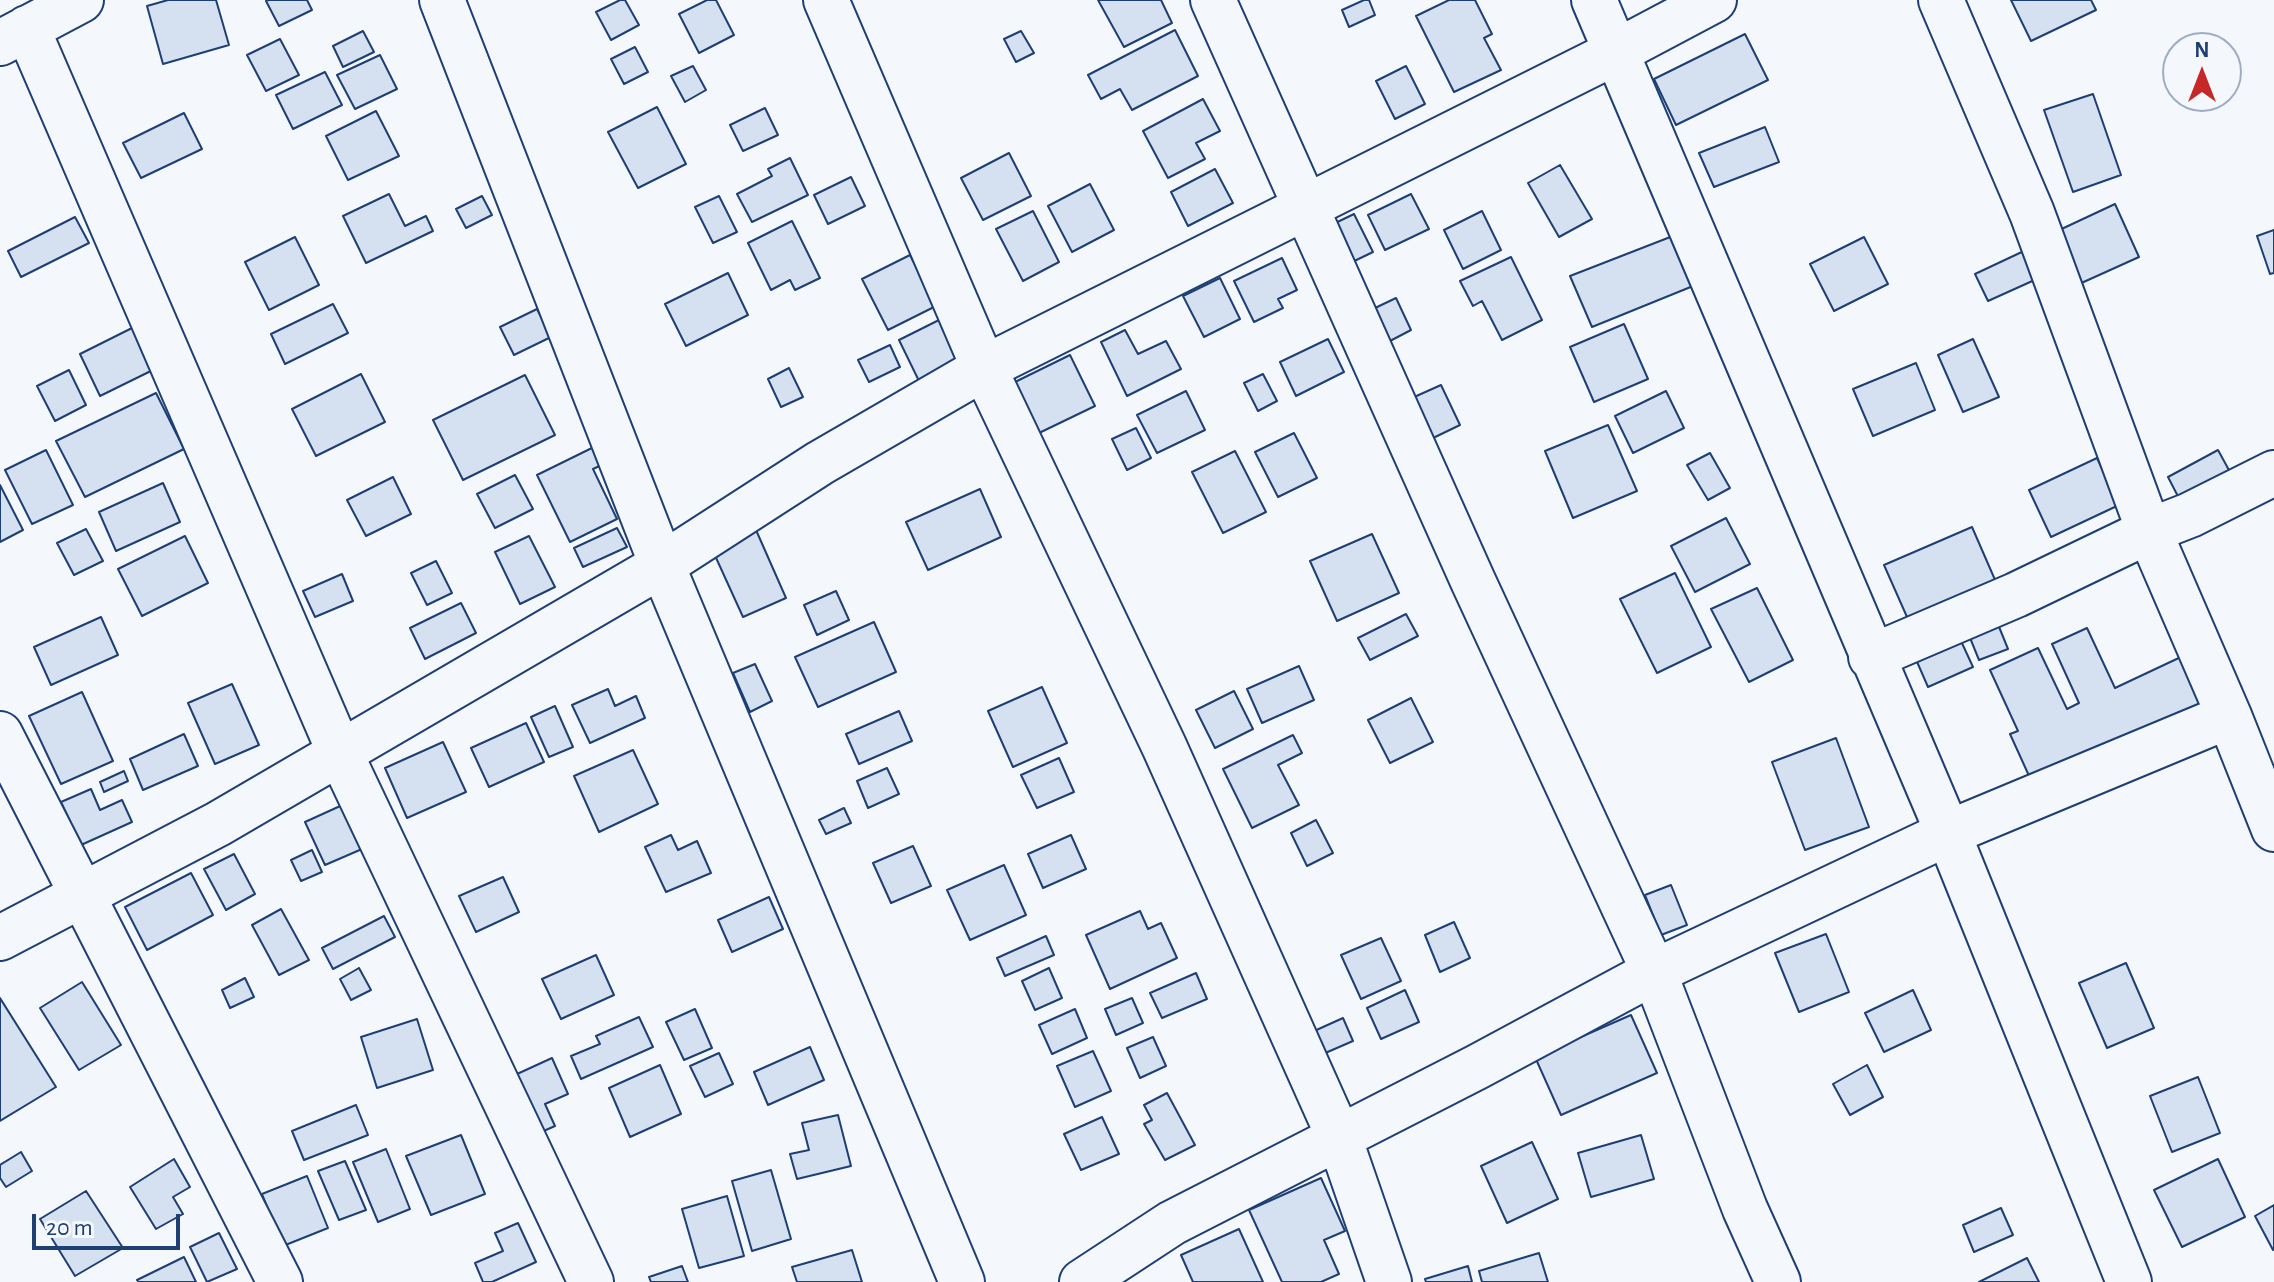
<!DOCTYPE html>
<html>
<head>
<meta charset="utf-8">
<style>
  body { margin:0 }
  #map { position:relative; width:2274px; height:1282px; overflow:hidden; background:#f4f7fb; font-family:"Alegreya Sans",sans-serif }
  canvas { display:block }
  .north { position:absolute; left:2162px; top:32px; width:80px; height:80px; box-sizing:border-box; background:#f4f7fb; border:2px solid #9eadc5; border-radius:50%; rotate:0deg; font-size:22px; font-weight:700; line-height:32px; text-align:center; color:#1d3f73 }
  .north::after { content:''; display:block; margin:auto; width:28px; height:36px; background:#c62828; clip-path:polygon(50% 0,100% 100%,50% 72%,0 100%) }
  .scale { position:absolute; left:32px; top:1214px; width:148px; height:36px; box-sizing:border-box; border:4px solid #1d3f73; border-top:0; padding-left:10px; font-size:24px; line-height:28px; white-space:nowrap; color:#1d3f73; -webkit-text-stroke:6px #f4f7fb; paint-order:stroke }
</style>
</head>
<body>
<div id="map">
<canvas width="2274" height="1282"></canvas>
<div class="north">N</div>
<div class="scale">20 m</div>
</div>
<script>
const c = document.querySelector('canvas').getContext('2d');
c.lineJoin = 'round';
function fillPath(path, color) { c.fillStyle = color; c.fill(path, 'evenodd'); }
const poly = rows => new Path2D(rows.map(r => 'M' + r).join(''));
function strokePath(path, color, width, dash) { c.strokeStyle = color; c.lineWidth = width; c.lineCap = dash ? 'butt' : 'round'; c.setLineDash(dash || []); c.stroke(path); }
const building = poly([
  [168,0,216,0,229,45,163,64,147,6,168,0],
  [269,0,307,0,312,10,279,26,266,1,269,0],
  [620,0,625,0,639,25,611,40,596,12,620,0],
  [707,0,716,0,734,35,699,53,679,14,707,0],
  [1098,0,1161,0,1172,23,1124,47,1098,0],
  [1364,0,1369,0,1375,15,1349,27,1342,10,1364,0],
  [1449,0,1475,0,1492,34,1484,38,1501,70,1454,92,1416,16,1449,0],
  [2011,0,2091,0,2096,10,2031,41,2011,0],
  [1175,30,1198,76,1132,110,1120,89,1101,99,1088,75,1175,30],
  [363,31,374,52,343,67,333,46,363,31],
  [1021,31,1034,53,1016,62,1004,39,1021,31],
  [1745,34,1768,80,1676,125,1654,79,1745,34],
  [280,39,299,75,266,91,247,55,280,39],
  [635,47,648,72,624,84,611,59,635,47],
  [380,55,397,89,355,109,337,75,380,55],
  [693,66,706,90,685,102,671,76,693,66],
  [1406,66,1425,104,1395,119,1376,81,1406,66],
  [325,72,342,105,293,129,276,95,325,72],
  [2093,94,2121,175,2073,192,2044,110,2093,94],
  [1203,99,1220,131,1196,143,1205,159,1168,178,1143,131,1203,99],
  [657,107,686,164,638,188,608,132,657,107],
  [765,108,778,135,743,151,730,125,765,108],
  [376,111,399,156,348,180,326,136,376,111],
  [184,113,202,149,141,178,123,143,184,113],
  [1765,127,1779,162,1714,187,1699,153,1765,127],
  [1009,153,1031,196,983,220,961,178,1009,153],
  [790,158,808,195,752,222,737,194,772,176,768,169,790,158],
  [1560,165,1592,219,1559,237,1528,183,1560,165],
  [1215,169,1233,203,1188,226,1171,192,1215,169],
  [851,177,865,206,828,224,814,195,851,177],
  [1090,184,1114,230,1072,252,1048,206,1090,184],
  [389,194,405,226,426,216,433,231,366,263,343,216,389,194],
  [1411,194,1429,229,1385,250,1368,215,1411,194],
  [482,196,492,215,466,228,456,209,482,196],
  [719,196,737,232,713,243,695,207,719,196],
  [2115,204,2139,257,2077,285,2053,233,2115,204],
  [1033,211,1059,262,1023,281,996,229,1033,211],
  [1482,211,1501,250,1463,269,1444,230,1482,211],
  [1354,214,1373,252,1344,266,1325,228,1354,214],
  [75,217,89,243,21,277,8,251,75,217],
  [792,221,820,278,795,290,790,280,771,290,748,243,792,221],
  [2274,230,2274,273,2270,274,2257,236,2274,230],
  [1678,234,1698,284,1592,327,1570,276,1678,234],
  [295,237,319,285,269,310,245,262,295,237],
  [1864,237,1888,284,1834,311,1810,264,1864,237],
  [2026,250,2039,278,1988,301,1975,274,2026,250],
  [910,255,936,306,888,330,862,279,910,255],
  [1511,257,1542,320,1502,340,1482,301,1473,306,1460,281,1511,257],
  [1282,258,1297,290,1278,299,1283,308,1254,322,1234,281,1282,258],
  [728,273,748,315,686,346,665,304,728,273],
  [1220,278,1240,319,1204,337,1183,296,1220,278],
  [1396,298,1411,330,1390,341,1373,309,1396,298],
  [333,304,348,333,285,364,271,334,333,304],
  [537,309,551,337,514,355,500,327,537,309],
  [943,318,963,360,919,381,899,340,943,318],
  [1624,324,1648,379,1594,402,1570,347,1624,324],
  [138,325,159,367,100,396,80,354,138,325],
  [1125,330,1138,354,1166,341,1181,369,1127,396,1101,342,1125,330],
  [1328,339,1344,372,1296,396,1280,362,1328,339],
  [1973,339,1999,397,1963,412,1938,355,1973,339],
  [890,345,900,367,869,382,858,360,890,345],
  [1070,355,1095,406,1039,433,1015,382,1070,355],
  [1916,363,1935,410,1873,436,1853,389,1916,363],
  [789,368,803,397,781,407,768,379,789,368],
  [69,370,86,405,55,421,37,386,69,370],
  [361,374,385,422,316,456,292,409,361,374],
  [1263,374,1277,401,1258,411,1244,383,1263,374],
  [525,375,555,435,463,480,433,420,525,375],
  [1441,385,1460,425,1431,439,1412,398,1441,385],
  [1186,391,1205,430,1157,453,1137,415,1186,391],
  [1666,391,1684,428,1633,453,1615,416,1666,391],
  [156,393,184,449,85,497,56,441,156,393],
  [1608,425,1637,491,1573,518,1545,451,1608,425],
  [1136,428,1151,458,1127,470,1112,439,1136,428],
  [1294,433,1317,478,1278,497,1255,452,1294,433],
  [600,444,608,462,593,469,617,519,570,542,537,475,600,444],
  [46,450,73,505,32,524,5,470,46,450],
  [2218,450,2236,483,2185,510,2168,477,2218,450],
  [1235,451,1266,512,1223,533,1192,472,1235,451],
  [1710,453,1730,488,1708,500,1687,465,1710,453],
  [2097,458,2119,505,2051,537,2029,490,2097,458],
  [515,475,533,509,495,528,477,494,515,475],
  [393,477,411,514,366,536,347,500,393,477],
  [163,483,180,522,116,551,99,512,163,483],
  [0,485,23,530,0,542,0,485],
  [980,489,1001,537,928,570,906,522,980,489],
  [1726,518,1750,564,1695,592,1671,546,1726,518],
  [1972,527,1999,589,1911,626,1884,565,1972,527],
  [617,528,627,547,583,567,574,548,617,528],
  [86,529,103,561,74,575,57,543,86,529],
  [756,530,786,598,743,617,712,549,756,530],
  [1372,534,1399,593,1337,621,1310,561,1372,534],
  [185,536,208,583,142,616,118,569,185,536],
  [529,536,555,587,520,604,495,552,529,536],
  [436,561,452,593,427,605,411,573,436,561],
  [1675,573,1711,647,1657,673,1620,599,1675,573],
  [342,574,353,601,315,617,303,591,342,574],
  [1757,588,1793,660,1749,682,1711,609,1757,588],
  [836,591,849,620,817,635,804,605,836,591],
  [461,603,476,633,425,659,410,628,461,603],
  [1993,612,2008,649,1979,660,1964,623,1993,612],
  [1406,614,1418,636,1370,660,1358,638,1406,614],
  [101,617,118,655,51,685,34,647,101,617],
  [874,622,896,672,818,707,795,657,874,622],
  [1955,628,1973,667,1928,687,1911,648,1955,628],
  [2087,628,2115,688,2183,656,2207,709,2035,789,2010,734,2018,731,1990,670,2038,648,2067,709,2079,703,2052,644,2087,628],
  [755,664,772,701,750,712,733,673,755,664],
  [1299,666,1314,700,1262,723,1247,689,1299,666],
  [232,684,259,745,215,764,188,703,232,684],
  [1042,687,1067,743,1013,767,988,711,1042,687],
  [608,689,615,706,636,696,645,718,590,743,572,705,608,689],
  [1234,691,1253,729,1215,748,1196,710,1234,691],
  [82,692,113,761,61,784,29,716,82,692],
  [1411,698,1433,742,1390,763,1368,720,1411,698],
  [555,706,573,747,549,757,531,717,555,706],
  [899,711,912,741,859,764,846,734,899,711],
  [526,723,544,762,489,787,471,748,526,723],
  [184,734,198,766,143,790,130,759,184,734],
  [1293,735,1302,753,1278,765,1299,805,1252,828,1223,769,1293,735],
  [1836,738,1869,827,1805,850,1772,762,1836,738],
  [443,742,466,792,407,818,385,768,443,742],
  [633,750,658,804,599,832,574,776,633,750],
  [1059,758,1074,792,1037,808,1021,775,1059,758],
  [887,768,899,794,868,808,857,781,887,768],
  [124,771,128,781,104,792,100,782,124,771],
  [91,789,100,810,122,800,132,822,81,845,61,802,91,789],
  [349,802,369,846,325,865,305,822,349,802],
  [844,808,851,823,826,834,819,820,844,808],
  [1316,820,1333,853,1307,866,1291,833,1316,820],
  [671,835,678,850,697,841,711,873,666,892,645,847,671,835],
  [1071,835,1086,869,1043,888,1028,854,1071,835],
  [913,846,931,886,891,903,873,863,913,846],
  [312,850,322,872,301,881,291,860,312,850],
  [234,854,255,894,226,910,204,869,234,854],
  [1004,865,1026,915,970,940,947,890,1004,865],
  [191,873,213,915,147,950,125,907,191,873],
  [503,877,519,912,476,932,459,896,503,877],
  [1671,885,1687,925,1661,935,1645,895,1671,885],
  [769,897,783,929,732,952,718,920,769,897],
  [281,909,309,960,279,975,252,925,281,909],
  [1140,911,1148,929,1161,923,1177,958,1110,989,1086,935,1140,911],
  [384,916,395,937,333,969,322,948,384,916],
  [1454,922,1470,958,1440,972,1425,935,1454,922],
  [1826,934,1849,992,1799,1012,1775,953,1826,934],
  [1046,936,1054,955,1005,976,997,958,1046,936],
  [1381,938,1401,981,1361,999,1341,955,1381,938],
  [596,955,614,995,561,1019,542,979,596,955],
  [2126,963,2154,1028,2107,1048,2079,983,2126,963],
  [359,968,371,990,351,1000,340,979,359,968],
  [1049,968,1062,998,1035,1010,1022,981,1049,968],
  [1196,973,1207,999,1162,1018,1150,993,1196,973],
  [245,978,254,997,230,1008,222,990,245,978],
  [82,982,121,1045,79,1070,40,1008,82,982],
  [1405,990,1419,1022,1381,1039,1367,1008,1405,990],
  [1913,990,1931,1030,1884,1052,1865,1013,1913,990],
  [0,998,56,1087,0,1121,0,998],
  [1132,998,1143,1023,1116,1035,1105,1009,1132,998],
  [695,1009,712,1048,684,1060,666,1022,695,1009],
  [1075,1009,1087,1038,1052,1054,1039,1025,1075,1009],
  [1631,1015,1657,1073,1561,1115,1535,1057,1631,1015],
  [639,1017,653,1047,581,1079,571,1056,600,1044,596,1036,639,1017],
  [1343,1018,1353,1041,1323,1054,1312,1032,1343,1018],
  [417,1019,433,1070,377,1088,361,1037,417,1019],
  [1153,1037,1166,1066,1140,1078,1127,1048,1153,1037],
  [810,1047,824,1080,768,1105,754,1072,810,1047],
  [1093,1051,1111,1091,1075,1107,1057,1066,1093,1051],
  [719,1053,733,1084,705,1097,690,1066,719,1053],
  [552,1058,568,1094,545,1104,555,1126,530,1137,504,1080,552,1058],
  [660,1065,681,1114,630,1137,609,1088,660,1065],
  [1867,1065,1883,1097,1850,1115,1833,1084,1867,1065],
  [2198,1077,2220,1133,2172,1152,2150,1096,2198,1077],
  [1167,1093,1195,1145,1165,1160,1144,1124,1152,1120,1144,1105,1167,1093],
  [356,1105,368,1135,304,1160,292,1131,356,1105],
  [838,1115,851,1166,797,1179,790,1154,809,1150,802,1123,838,1115],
  [1102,1117,1119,1154,1081,1170,1064,1134,1102,1117],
  [461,1135,485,1194,431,1215,406,1156,461,1135],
  [1641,1135,1654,1179,1591,1197,1578,1153,1641,1135],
  [1532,1142,1558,1199,1507,1223,1481,1166,1532,1142],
  [386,1149,410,1209,378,1222,353,1162,386,1149],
  [21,1152,32,1171,6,1187,0,1178,0,1165,21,1152],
  [174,1159,190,1187,173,1197,183,1214,156,1229,130,1187,174,1159],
  [2218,1159,2245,1217,2182,1247,2154,1190,2218,1159],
  [345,1161,366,1210,339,1220,318,1171,345,1161],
  [771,1170,791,1239,752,1251,732,1181,771,1170],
  [307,1176,328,1228,283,1246,262,1194,307,1176],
  [1321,1178,1345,1231,1324,1240,1339,1274,1321,1282,1282,1282,1249,1210,1321,1178],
  [86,1191,123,1248,75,1276,40,1219,86,1191],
  [727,1196,744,1256,699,1268,682,1209,727,1196],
  [2274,1205,2274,1249,2273,1250,2255,1216,2274,1205],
  [2001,1208,2013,1235,1974,1252,1963,1225,2001,1208],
  [518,1223,536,1262,492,1282,483,1282,475,1263,503,1251,495,1233,518,1223],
  [1239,1229,1263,1282,1193,1282,1181,1255,1239,1229],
  [219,1233,237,1269,207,1282,190,1247,219,1233],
  [852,1250,862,1282,797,1282,792,1267,852,1250],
  [1539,1253,1548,1282,1482,1282,1479,1271,1539,1253],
  [184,1257,196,1282,139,1282,137,1280,184,1257],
  [2027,1258,2039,1282,1979,1282,2027,1258],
  [682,1266,688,1282,651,1282,649,1277,682,1266],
  [1468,1266,1472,1282,1426,1282,1425,1279,1468,1266]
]);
fillPath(building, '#d5e0f0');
strokePath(building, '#1d3f73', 2);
const minor = poly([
  [442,0,662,565,962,1282],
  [826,0,984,368,1164,746,1339,1137,1389,1282],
  [1213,0,1473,581,1654,972,1745,1209,1778,1282],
  [1594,0,1948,833,2129,1282],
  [1941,0,2032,213,2149,531,2229,716,2274,829],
  [27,28,340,753,591,1282],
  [0,43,81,0],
  [1871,657,2016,595,2149,531,2190,515,2274,473],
  [0,734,280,1282],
  [0,938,218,824,662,565,820,463,984,368,1616,52,1714,0],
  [1082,1282,1172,1223,1477,1067,1654,972,1948,833,2229,716]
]);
strokePath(minor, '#1d3f73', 48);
strokePath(minor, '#f4f7fb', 44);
</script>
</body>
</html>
